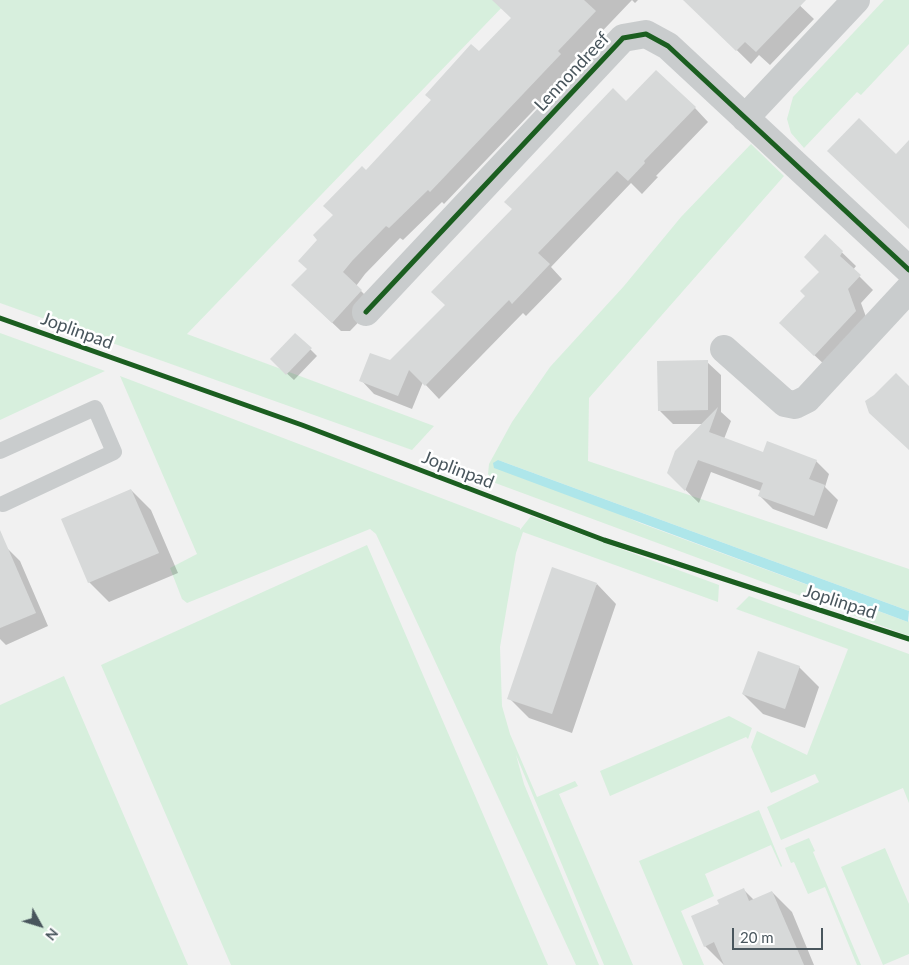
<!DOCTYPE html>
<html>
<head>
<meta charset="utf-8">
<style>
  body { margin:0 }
  #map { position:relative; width:909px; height:965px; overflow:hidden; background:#f1f1f1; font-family:Lato,sans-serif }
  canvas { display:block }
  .north { position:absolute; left:15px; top:900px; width:50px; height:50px; -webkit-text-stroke:4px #fff; paint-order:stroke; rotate:129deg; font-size:14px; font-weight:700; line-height:20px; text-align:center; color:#49565d }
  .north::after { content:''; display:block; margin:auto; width:18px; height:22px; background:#49565d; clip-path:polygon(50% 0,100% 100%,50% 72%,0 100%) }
  .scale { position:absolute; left:732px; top:928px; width:91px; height:22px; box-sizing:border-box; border:2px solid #49565d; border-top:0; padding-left:6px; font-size:15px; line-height:18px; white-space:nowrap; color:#49565d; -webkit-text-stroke:4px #fff; paint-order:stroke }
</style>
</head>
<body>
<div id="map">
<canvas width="909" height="965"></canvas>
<div class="north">N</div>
<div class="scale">20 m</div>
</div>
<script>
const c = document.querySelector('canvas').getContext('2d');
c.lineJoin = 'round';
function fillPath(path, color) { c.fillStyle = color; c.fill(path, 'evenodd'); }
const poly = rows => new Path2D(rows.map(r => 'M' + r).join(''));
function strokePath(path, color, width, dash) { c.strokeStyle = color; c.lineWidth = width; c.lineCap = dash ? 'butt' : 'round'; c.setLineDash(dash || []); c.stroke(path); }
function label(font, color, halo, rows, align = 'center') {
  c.font = font + ' Lato,sans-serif'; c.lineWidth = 5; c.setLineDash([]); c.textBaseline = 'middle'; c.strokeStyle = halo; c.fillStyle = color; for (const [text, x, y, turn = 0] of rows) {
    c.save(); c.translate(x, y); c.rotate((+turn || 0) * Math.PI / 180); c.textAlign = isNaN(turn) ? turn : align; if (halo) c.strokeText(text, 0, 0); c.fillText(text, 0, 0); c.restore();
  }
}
fillPath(poly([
  [0,0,509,0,187,334,434,426,412,450,0,303],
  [884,0,909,0,909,44,861,95,857,92,804,148,791,133,787,119,793,97],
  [751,144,784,176,589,398,588,461,909,569,909,611,498,460,640,523,908,622,909,620,909,636,498,484,493,482,488,474,489,464,512,422,550,367,624,286,681,217],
  [0,333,105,371,0,420],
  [120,376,520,528,520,530,531,516,719,585,718,602,523,532,516,553,500,647,502,706,510,734,537,797,575,781,578,786,559,794,633,965,604,965,516,755,524,784,599,965,576,965,376,534,370,529,187,603,182,599,170,568,197,554],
  [367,545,548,965,231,965,101,665],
  [749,596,909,654,909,803,903,788,781,840,767,807,819,782,815,774,771,793,751,747,757,731,807,755,848,649,736,609],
  [64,676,188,965,0,965,0,705],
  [729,716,752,728,748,739,746,737,610,796,600,771],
  [759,810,782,866,781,867,771,845,705,874,714,896,681,911,704,965,683,965,639,861],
  [809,838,815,851,813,852,861,965,857,965,825,887,808,894,794,862,791,863,785,848],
  [885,848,909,904,909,954,883,965,841,867]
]), '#d7efdd');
fillPath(poly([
  [498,460,909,611,908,622,494,468,493,463]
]), '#aee6ea');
fillPath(poly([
  [523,0,638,0,635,3,632,0,570,65,574,68,444,204,442,202,403,240,400,238,365,274,356,286,375,305,350,331,341,331,306,298,309,269,319,240,334,215,366,172,513,18],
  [690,0,794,0,814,19,770,65,759,55,751,64,708,22],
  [626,103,695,108,708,122,656,176,658,177,642,194,631,183,551,267,562,279,526,316,523,313,439,399,423,382,412,409,374,394,361,380,390,362,446,305],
  [825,236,856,266,853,270,873,290,861,303,869,325,828,368,794,336,807,297,820,272],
  [295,334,317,356,294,380,271,359],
  [707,362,721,375,721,412,731,421,724,439,764,454,816,461,829,474,825,487,838,500,827,529,773,509,759,495,761,491,711,472,699,503,668,473,703,424,673,424,660,411],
  [131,490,151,510,178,573,109,602,89,582],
  [7,548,20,561,48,626,6,645,0,639,0,551],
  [597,584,616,604,572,733,529,718,509,698],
  [799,667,819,687,805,728,763,714,743,694],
  [744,890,754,900,772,892,792,912,814,965,724,965,705,946,721,904]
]), '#0003');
fillPath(poly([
  [492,0,584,0,596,11,558,51,561,54,430,192,428,190,389,228,386,226,352,261,343,272,362,290,332,323,291,285,307,269,298,261,317,240,313,235,333,215,323,206,362,166,366,170,431,100,425,95,471,44,479,51,511,18],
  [683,0,806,0,756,52,745,42,736,51],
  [656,70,696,107,644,161,645,163,628,181,617,171,538,253,550,264,512,304,509,300,425,386,409,370,398,396,359,381,370,353,390,360,445,305,431,292,512,209,504,202,551,153,613,88,626,101],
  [859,118,896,154,909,140,909,229,827,151],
  [825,234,843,251,840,256,861,275,848,289,856,311,814,356,779,323,805,296,800,291,819,272,804,257],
  [295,333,312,348,286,375,270,359],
  [708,360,708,410,658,411,657,361],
  [896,373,909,386,909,450,869,413,865,401,874,395],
  [718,407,709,432,763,452,767,441,817,460,809,479,825,485,814,516,758,496,763,483,698,460,685,491,667,473,675,451],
  [131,489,159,553,88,583,61,519],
  [0,530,36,613,0,628],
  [552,567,597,583,552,714,507,699],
  [758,651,800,666,785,709,742,694],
  [744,888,749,901,772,891,804,965,724,965,714,942,704,947,691,916,719,904,717,900]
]), '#d7d9d9');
strokePath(poly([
  [0,451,95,408,114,452,3,504]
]), '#c9cccd', 16);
strokePath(poly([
  [745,118,856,0],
  [366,312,623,38,646,34,668,46,909,270],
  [724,349,785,403,795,405,807,399,909,289]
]), '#c9cccd', 28);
strokePath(poly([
  [366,312,623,38,646,34,668,46,909,270],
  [0,318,302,425,604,540,909,639]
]), '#1b5e20', 5);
label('18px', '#49565d', '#fff', [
  ["Lennondreef",572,72,-47],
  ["Joplinpad",77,331,20],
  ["Joplinpad",458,470,21],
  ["Joplinpad",840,602,18]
]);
</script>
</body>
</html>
